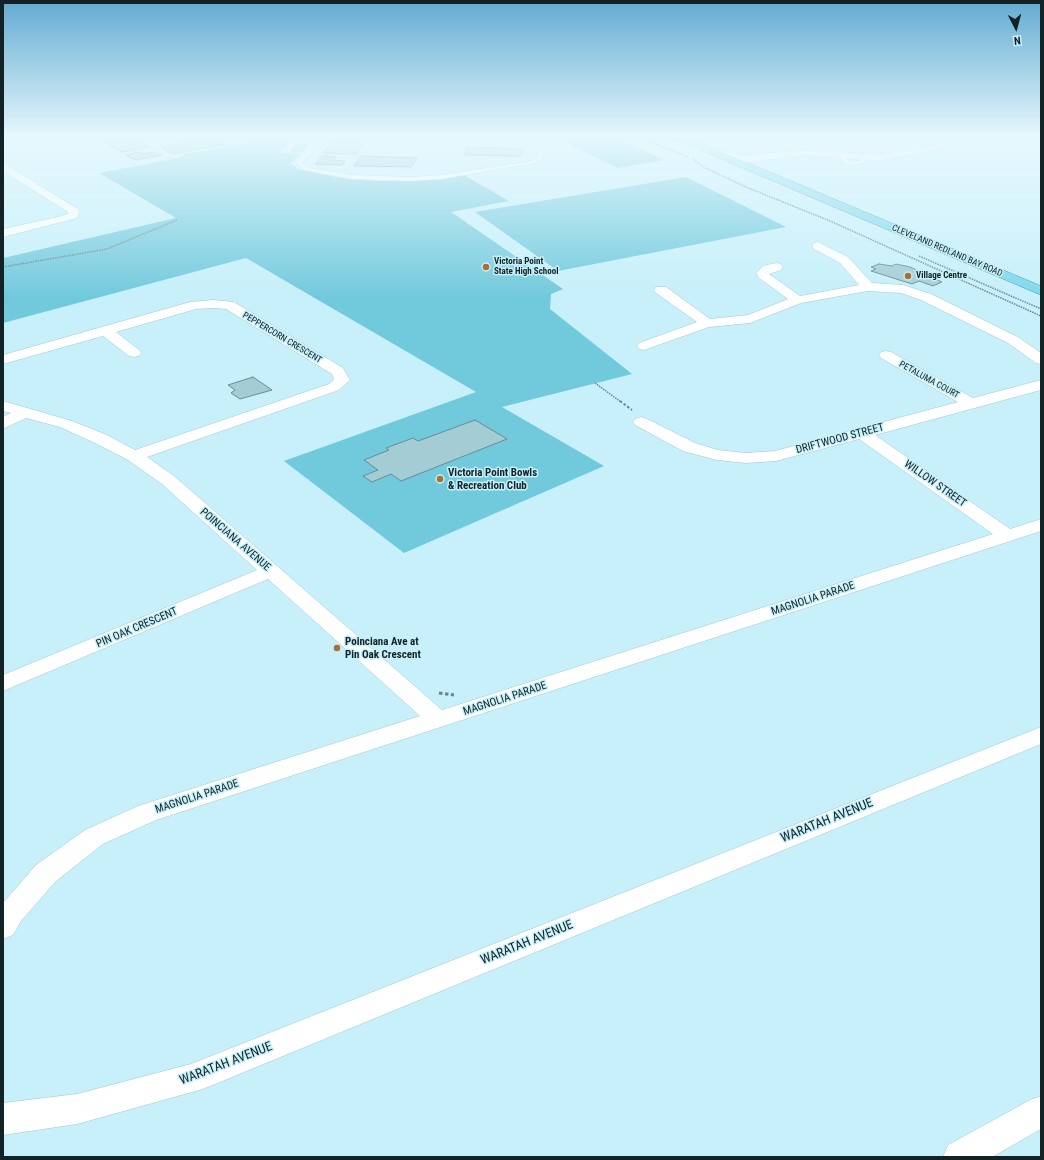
<!DOCTYPE html>
<html>
<head>
<meta charset="utf-8">
<style>
  body { margin:0 }
  #map { position:relative; width:1044px; height:1160px; overflow:hidden; background:#c7f0fa; font-family:"Roboto Condensed",sans-serif }
  canvas { display:block }
  .frame { position:absolute; inset:0; border:4px solid #122225; pointer-events:none }
  .north { position:absolute; left:996px; top:8px; width:40px; height:40px; -webkit-text-stroke:3px #c7f0fa; paint-order:stroke; rotate:174deg; font-size:11px; font-weight:700; line-height:16px; text-align:center; color:#122225 }
  .north::after { content:''; display:block; margin:auto; width:14px; height:18px; background:#122225; clip-path:polygon(50% 0,100% 100%,50% 72%,0 100%) }
</style>
</head>
<body>
<div id="map">
<canvas width="1044" height="1160"></canvas>
<div class="frame"></div>
<div class="north">N</div>
</div>
<script>
const c = document.querySelector('canvas').getContext('2d');
c.lineJoin = 'round';
function fillPath(path, color) { c.fillStyle = color; c.fill(path, 'evenodd'); }
const poly = rows => new Path2D(rows.map(r => 'M' + r).join(''));
function strokePath(path, color, width, dash) { c.strokeStyle = color; c.lineWidth = width; c.lineCap = dash ? 'butt' : 'round'; c.setLineDash(dash || []); c.stroke(path); }
function label(font, color, halo, rows, align = 'center') {
  c.font = font + ' "Roboto Condensed",sans-serif'; c.lineWidth = 3; c.setLineDash([]); c.textBaseline = 'middle'; c.strokeStyle = halo; c.fillStyle = color; for (const [text, x, y, turn = 0] of rows) {
    c.save(); c.translate(x, y); c.rotate((+turn || 0) * Math.PI / 180); c.textAlign = isNaN(turn) ? turn : align; if (halo) c.strokeText(text, 0, 0); c.fillText(text, 0, 0); c.restore();
  }
}
fillPath(poly([
  [605,136,613,136,664,160,617,168,565,142],
  [270,139,291,140,280,153,301,154,290,163,300,170,347,179,379,181,409,181,464,175,509,201,451,212,563,289,551,294,550,309,632,374,502,407,604,466,404,553,284,461,476,392,246,258,3,323,3,258,176,218,99,173,178,158,186,154],
  [686,177,786,227,558,271,475,212]
]), '#71c9dc');
const building = poly([
  [118,136,130,136,151,147,122,152,100,139,118,136],
  [236,136,253,136,259,138,236,142,229,139,239,137,236,136],
  [285,136,313,136,311,138,284,137,285,136],
  [466,136,496,136,476,140,466,136],
  [559,136,590,136,566,139,559,136],
  [213,137,226,144,173,154,161,147,213,137],
  [336,137,368,138,356,154,323,153,336,137],
  [296,145,307,145,302,151,291,151,296,145],
  [467,147,523,149,521,156,464,155,467,147],
  [139,152,144,154,156,152,162,155,136,160,125,155,139,152],
  [322,156,336,157,333,160,345,161,342,165,316,164,322,156],
  [361,156,417,158,411,167,354,166,361,156],
  [879,264,892,266,896,264,910,267,942,282,933,286,919,281,912,284,871,271,876,269,871,267,879,264],
  [253,377,272,390,240,399,231,393,235,390,228,385,253,377],
  [475,420,507,439,401,481,391,474,372,482,363,476,378,470,364,460,389,450,386,448,413,438,418,441,475,420]
]);
fillPath(building, '#a4ccd5');
strokePath(building, '#678d96', 1);
const service = poly([
  [528,136,533,136,545,143,542,159,535,163,442,179,410,181,352,179,305,170,296,163,318,140,320,141,302,163,309,168,352,175,410,177,442,175,532,161,537,158,540,144,528,136],
  [839,155,843,155,846,159,851,161,859,161,865,156,868,158,862,164,850,165,842,161,839,155]
]);
const minor = poly([
  [785,136,807,136,802,139,756,146,751,143,756,140,785,136],
  [983,136,1002,136,997,139,877,161,808,155,747,162,718,157,713,154,718,151,747,156,808,149,877,155,983,136],
  [3,163,78,209,80,211,77,218,3,237,3,229,58,217,68,214,68,212,3,171,3,163],
  [818,242,848,257,872,283,903,285,931,294,1018,337,1041,353,1041,364,1036,363,1008,343,921,300,901,293,868,291,801,303,750,323,709,327,644,350,639,349,637,346,639,343,697,322,656,293,654,290,656,287,666,287,710,319,748,315,788,299,759,278,756,273,763,266,767,265,777,263,781,264,783,267,781,270,769,274,800,296,859,285,840,263,814,249,812,246,814,243,818,242],
  [213,300,234,302,343,368,350,380,339,390,147,457,174,476,442,710,993,534,859,439,776,461,746,463,717,460,683,451,635,425,633,422,635,419,641,417,647,419,695,443,718,450,746,453,775,451,958,402,881,358,879,355,881,352,886,351,891,352,973,398,1041,380,1041,390,875,435,1010,529,1041,519,1041,531,156,820,103,844,56,881,21,921,13,935,3,939,3,903,36,865,85,830,138,806,420,716,268,579,3,691,3,675,257,570,162,484,128,460,95,443,60,427,26,418,3,429,3,417,11,413,3,411,3,401,72,421,107,435,135,450,329,384,334,379,332,374,226,309,213,308,196,309,116,332,139,350,141,353,139,356,134,357,129,356,103,336,3,364,3,355,190,302,213,300],
  [1041,727,1041,744,203,1089,77,1124,3,1135,3,1103,77,1094,191,1064,1041,727],
  [1041,1096,1041,1129,992,1157,943,1157,948,1145,1030,1100,1041,1096]
]);
const trunk = poly([
  [671,136,684,136,1041,286,1041,295,672,138,671,136]
]);
strokePath(service, '#9fc7d0', 1);
strokePath(minor, '#9fc7d0', 1);
strokePath(trunk, '#4392a2', 1);
strokePath(poly([
  [635,136,688,157],
  [639,136,661,146],
  [693,159,705,168,746,187,830,221,1041,316],
  [919,256,1041,309],
  [3,267,107,249,177,220],
  [595,383,621,402]
]), '#69858c', 1.5, [1.5, 1]);
strokePath(poly([
  [620,401,632,410]
]), '#69858c', 2, [2.5, 2]);
strokePath(poly([
  [439,693,454,695]
]), '#69858c', 3, [3.5, 2.5]);
fillPath(service, '#fff');
fillPath(minor, '#fff');
fillPath(trunk, '#7ed8eb');
const sky = c.createLinearGradient(0, 0, 0, 298);
sky.addColorStop(0, '#63abd2');
sky.addColorStop(0.46, '#e6f8fd');
sky.addColorStop(1, '#e6f8fd00');
c.fillStyle = sky;
c.fillRect(0, 0, 1044, 298);
for (const [x, y, r, color] of [
  [486,267,4,"#ab6e31"],
  [908,276,4,"#ab6e31"],
  [440,479,4,"#ab6e31"],
  [337,648,4,"#ab6e31"]
]) { const dot = new Path2D(); dot.arc(x, y, r, 0, 2 * Math.PI); c.fillStyle = color; c.fill(dot); strokePath(dot, '#c7f0fa', 1.5); }
label('9px', '#122225', '#c7f0fa', [
  ["CLEVELAND REDLAND BAY ROAD",947,251,23],
  ["PEPPERCORN CRESCENT",282,338,31],
  ["PETALUMA COURT",929,380,29]
]);
label('bold 9px', '#122225', '#c7f0fa', [
  ["Victoria Point",494,262],
  ["State High School",494,272],
  ["Village Centre",916,276]
], 'left');
label('11px', '#122225', '#c7f0fa', [
  ["DRIFTWOOD STREET",840,439,-15],
  ["WILLOW STREET",935,484,35],
  ["POINCIANA AVENUE",235,540,41],
  ["MAGNOLIA PARADE",813,599,-18],
  ["PIN OAK CRESCENT",137,628,-23],
  ["MAGNOLIA PARADE",505,699,-18],
  ["MAGNOLIA PARADE",197,797,-18]
]);
label('bold 11px', '#122225', '#c7f0fa', [
  ["Victoria Point Bowls",448,473],
  ["& Recreation Club",448,486],
  ["Poinciana Ave at",345,642],
  ["Pin Oak Crescent",345,655]
], 'left');
label('13px', '#122225', '#c7f0fa', [
  ["WARATAH AVENUE",827,821,-22],
  ["WARATAH AVENUE",527,943,-22],
  ["WARATAH AVENUE",226,1064,-21]
]);
</script>
</body>
</html>
